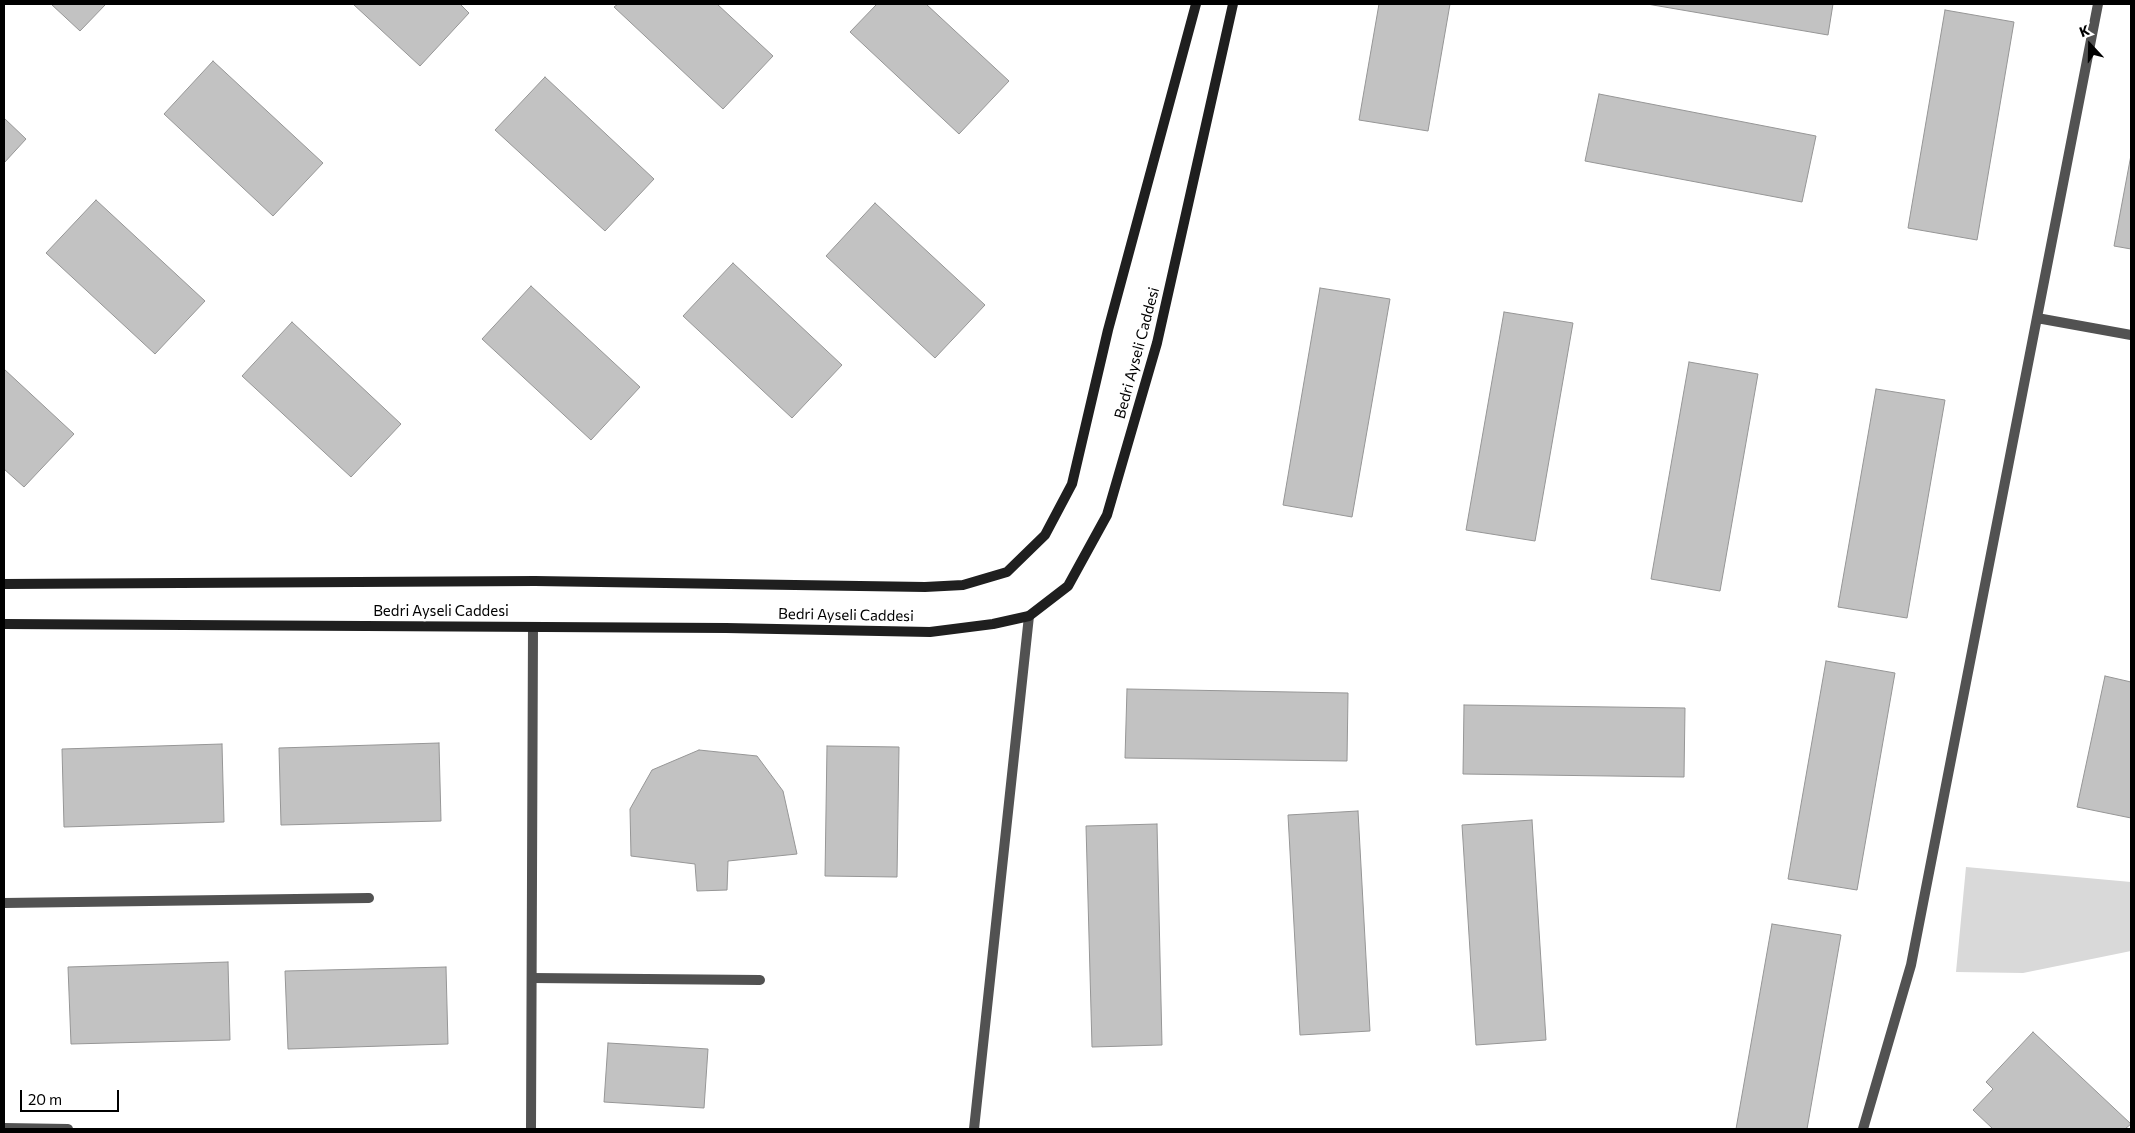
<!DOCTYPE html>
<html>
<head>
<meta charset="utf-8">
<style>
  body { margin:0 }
  #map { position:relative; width:2135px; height:1133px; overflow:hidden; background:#fff; font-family:Commissioner,sans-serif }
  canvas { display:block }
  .frame { position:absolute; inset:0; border:5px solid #000; pointer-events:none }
  .north { position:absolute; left:2065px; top:20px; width:50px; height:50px; -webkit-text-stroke:4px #fff; paint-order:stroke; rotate:339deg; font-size:14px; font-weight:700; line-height:20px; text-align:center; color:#000 }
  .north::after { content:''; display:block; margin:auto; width:18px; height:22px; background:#000; clip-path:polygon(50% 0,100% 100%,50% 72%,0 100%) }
  .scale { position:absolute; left:20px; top:1090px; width:99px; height:22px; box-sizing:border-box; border:2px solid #000; border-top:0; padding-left:6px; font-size:15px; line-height:18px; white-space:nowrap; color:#000; -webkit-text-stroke:4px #fff; paint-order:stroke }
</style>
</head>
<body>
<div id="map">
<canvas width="2135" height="1133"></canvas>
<div class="frame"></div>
<div class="north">K</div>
<div class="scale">20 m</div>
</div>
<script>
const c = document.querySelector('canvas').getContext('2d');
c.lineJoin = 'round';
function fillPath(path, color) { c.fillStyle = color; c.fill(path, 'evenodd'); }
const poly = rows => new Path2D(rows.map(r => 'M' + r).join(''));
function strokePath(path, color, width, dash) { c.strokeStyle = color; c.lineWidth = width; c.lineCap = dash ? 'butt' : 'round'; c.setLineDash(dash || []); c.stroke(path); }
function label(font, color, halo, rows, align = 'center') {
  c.font = font + ' Commissioner,sans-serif'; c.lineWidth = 4.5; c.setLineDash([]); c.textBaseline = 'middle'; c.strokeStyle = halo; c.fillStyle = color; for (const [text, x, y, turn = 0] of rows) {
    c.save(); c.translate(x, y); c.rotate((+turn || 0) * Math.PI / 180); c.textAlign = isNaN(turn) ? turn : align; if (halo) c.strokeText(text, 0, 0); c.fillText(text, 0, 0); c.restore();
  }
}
fillPath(poly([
  [1966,867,2131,882,2131,951,2023,973,1956,972]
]), '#d9d9d9');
const building = poly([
  [51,4,106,4,80,31,51,4],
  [353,4,460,4,469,13,420,66,353,4],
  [618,4,717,4,773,56,723,109,614,7,618,4],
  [877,4,926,4,1009,81,959,134,850,32,877,4],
  [1379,4,1450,4,1428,131,1359,120,1379,4],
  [1647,4,1833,4,1828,35,1647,4],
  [1945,10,2014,22,1977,240,1908,228,1945,10],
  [213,61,323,163,273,216,164,114,213,61],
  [545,77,654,179,605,231,495,130,545,77],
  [1599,94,1816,136,1802,202,1585,161,1599,94],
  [4,118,26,139,4,163,4,118],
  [2131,155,2131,249,2114,246,2131,155],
  [96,200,205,301,155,354,46,253,96,200],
  [875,203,985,305,935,358,826,256,875,203],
  [733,263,842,365,792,418,683,316,733,263],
  [531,286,640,387,591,440,482,339,531,286],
  [1320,288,1390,299,1352,517,1283,505,1320,288],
  [1504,312,1573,323,1535,541,1466,530,1504,312],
  [292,322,401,424,351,477,242,376,292,322],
  [1689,362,1758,374,1720,591,1651,579,1689,362],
  [4,369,74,434,24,487,4,469,4,369],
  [1876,389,1945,400,1907,618,1838,607,1876,389],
  [1826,661,1895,673,1857,890,1788,879,1826,661],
  [2105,676,2131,682,2131,818,2077,807,2105,676],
  [1127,689,1348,693,1347,761,1125,758,1127,689],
  [1464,705,1685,708,1684,777,1463,774,1464,705],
  [439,743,441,821,281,825,279,748,439,743],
  [222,744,224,822,64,827,62,749,222,744],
  [827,746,899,747,897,877,825,876,827,746],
  [699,750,757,756,783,791,797,854,728,861,727,890,697,891,695,864,631,856,630,809,652,770,699,750],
  [1358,811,1370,1031,1300,1035,1288,815,1358,811],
  [1532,820,1546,1040,1476,1045,1462,825,1532,820],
  [1157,824,1162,1045,1092,1047,1086,826,1157,824],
  [1772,924,1841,935,1807,1129,1736,1129,1772,924],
  [228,962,230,1040,71,1044,68,967,228,962],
  [446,967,448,1044,288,1049,285,971,446,967],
  [2033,1032,2131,1124,2125,1129,1993,1129,1973,1110,1993,1089,1986,1082,2033,1032],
  [608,1043,708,1049,704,1108,604,1102,608,1043]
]);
fillPath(building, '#c2c2c2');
strokePath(building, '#969696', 1);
strokePath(poly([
  [532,978,760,980]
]), '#525252', 10);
strokePath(poly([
  [2037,318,2131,335],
  [4,903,369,898],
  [4,1128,68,1129],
  [531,1129,533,627],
  [974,1129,1029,616],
  [1863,1129,1911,965,2098,4]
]), '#525252', 10);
strokePath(poly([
  [4,584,535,581,925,587,963,585,1007,572,1045,535,1072,484,1108,330,1196,4],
  [4,624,726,628,930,632,993,624,1029,616,1068,586,1107,515,1157,343,1233,4]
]), '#1f1f1f', 10);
label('15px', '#000', '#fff', [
  ["Bedri Ayseli Caddesi",1137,353,-75],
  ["Bedri Ayseli Caddesi",441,611],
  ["Bedri Ayseli Caddesi",846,615,1]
]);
</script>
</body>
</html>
